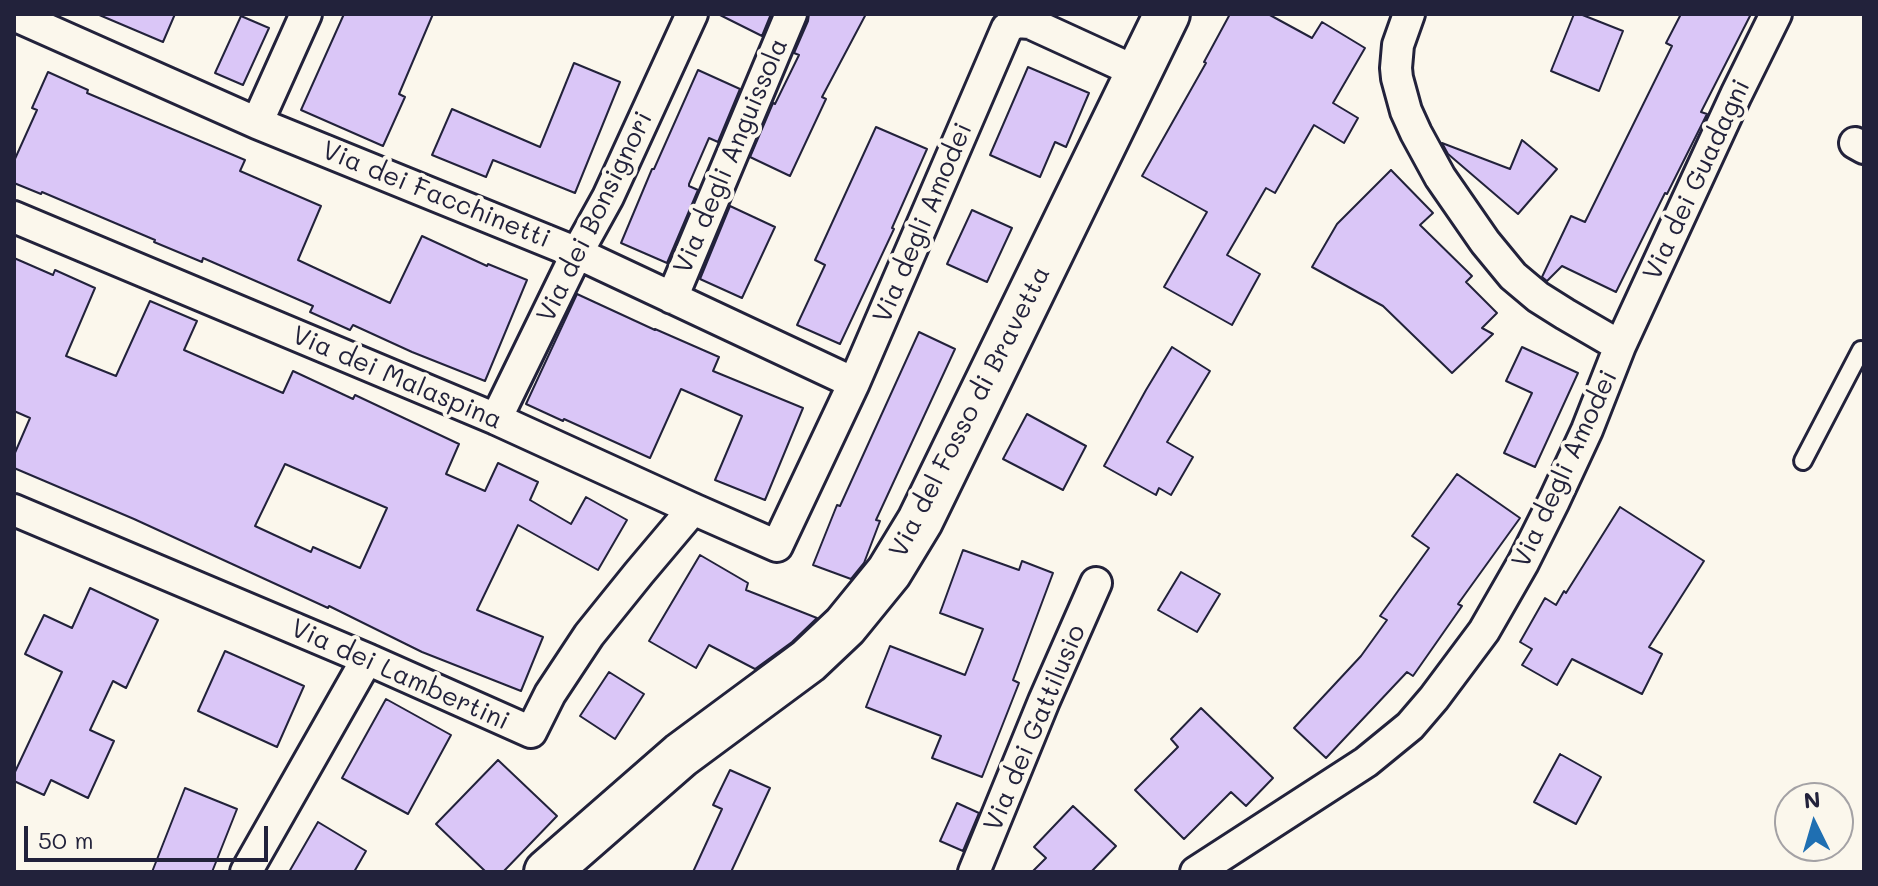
<!DOCTYPE html>
<html>
<head>
<meta charset="utf-8">
<style>
  body { margin:0 }
  #map { position:relative; width:1878px; height:886px; overflow:hidden; background:#fbf7ec; font-family:Mali,sans-serif }
  canvas { display:block }
  .frame { position:absolute; inset:0; border:16px solid #22223b; pointer-events:none }
  .north { position:absolute; left:1774px; top:782px; width:80px; height:80px; box-sizing:border-box; background:#fbf7ec; border:2px solid #a4a2a5; border-radius:50%; rotate:355deg; font-size:22px; font-weight:700; line-height:32px; text-align:center; color:#22223b }
  .north::after { content:''; display:block; margin:auto; width:28px; height:36px; background:#1f6fb2; clip-path:polygon(50% 0,100% 100%,50% 72%,0 100%) }
  .scale { position:absolute; left:24px; top:826px; width:244px; height:36px; box-sizing:border-box; border:4px solid #22223b; border-top:0; padding-left:10px; font-size:24px; line-height:28px; white-space:nowrap; color:#22223b; -webkit-text-stroke:6px #fbf7ec; paint-order:stroke }
</style>
</head>
<body>
<div id="map">
<canvas width="1878" height="886"></canvas>
<div class="frame"></div>
<div class="north">N</div>
<div class="scale">50 m</div>
</div>
<script>
const c = document.querySelector('canvas').getContext('2d');
c.lineJoin = 'round';
function fillPath(path, color) { c.fillStyle = color; c.fill(path, 'evenodd'); }
const poly = rows => new Path2D(rows.map(r => 'M' + r).join(''));
function strokePath(path, color, width, dash) { c.strokeStyle = color; c.lineWidth = width; c.lineCap = dash ? 'butt' : 'round'; c.setLineDash(dash || []); c.stroke(path); }
function label(font, color, halo, rows, align = 'center') {
  c.font = font + ' Mali,sans-serif'; c.lineWidth = 8; c.setLineDash([]); c.textBaseline = 'middle'; c.strokeStyle = halo; c.fillStyle = color; for (const [text, x, y, turn = 0] of rows) {
    c.save(); c.translate(x, y); c.rotate((+turn || 0) * Math.PI / 180); c.textAlign = isNaN(turn) ? turn : align; if (halo) c.strokeText(text, 0, 0); c.fillText(text, 0, 0); c.restore();
  }
}
const building = poly([
  [97,14,175,14,163,42,97,14],
  [344,14,433,14,399,94,405,97,383,146,301,110,344,14],
  [718,14,771,14,762,36,718,14],
  [809,14,866,14,822,97,826,99,790,176,750,157,773,103,775,104,799,55,794,53,808,21,809,14],
  [1230,14,1268,14,1312,38,1322,22,1365,48,1333,103,1358,118,1344,143,1314,125,1275,193,1266,188,1227,255,1260,274,1232,325,1164,287,1207,212,1142,176,1206,63,1204,62,1230,14],
  [1574,14,1580,14,1623,31,1599,91,1551,71,1574,14],
  [1681,14,1751,14,1701,112,1707,114,1667,194,1665,193,1616,292,1562,266,1547,281,1542,277,1571,216,1585,222,1672,46,1666,43,1681,14],
  [241,16,269,28,243,85,215,73,241,16],
  [574,63,620,82,575,193,493,160,486,177,432,155,452,109,540,147,574,63],
  [1028,67,1089,93,1066,147,1055,142,1040,177,990,155,1028,67],
  [698,70,740,89,718,142,709,138,689,184,689,186,698,190,667,263,621,243,652,169,654,169,698,70],
  [48,72,88,90,87,93,245,160,240,171,321,206,298,260,390,303,422,236,487,266,488,264,527,280,485,381,412,352,353,325,350,330,310,312,313,306,203,258,202,262,154,242,155,240,42,192,41,194,14,183,14,161,37,110,32,108,48,72],
  [876,127,927,149,892,228,894,229,840,344,797,325,825,265,815,260,876,127],
  [1522,140,1557,169,1518,214,1448,154,1442,143,1510,169,1522,140],
  [1391,170,1433,213,1420,225,1472,276,1466,282,1497,313,1482,328,1493,334,1452,373,1383,306,1312,267,1337,224,1391,170],
  [730,206,775,227,742,298,700,279,730,206],
  [972,210,1012,228,987,282,947,264,972,210],
  [14,258,53,275,55,270,95,288,66,356,116,376,150,301,197,321,184,350,283,393,293,371,353,399,355,395,459,444,446,474,485,491,498,463,538,482,530,500,571,524,586,497,627,520,598,570,518,525,477,610,543,637,521,691,422,652,329,606,328,608,134,519,14,468,14,455,30,418,14,411,14,258],
  [285,464,387,508,360,568,313,547,311,552,255,526,285,464],
  [577,294,655,330,655,329,719,357,713,371,803,408,765,500,715,480,742,416,681,389,650,458,564,419,563,421,526,404,577,294],
  [919,332,955,349,876,520,880,521,864,563,851,579,813,565,837,505,840,506,919,332],
  [1172,347,1210,371,1167,442,1193,457,1171,495,1159,488,1156,495,1104,466,1146,390,1172,347],
  [1522,347,1578,373,1535,467,1504,453,1532,393,1506,381,1522,347],
  [1027,414,1086,446,1063,490,1003,459,1027,414],
  [1457,474,1520,518,1458,604,1462,606,1413,676,1407,672,1326,758,1294,728,1361,656,1387,620,1380,616,1429,548,1412,536,1457,474],
  [1620,507,1704,561,1649,647,1662,654,1642,694,1572,659,1557,685,1522,665,1532,649,1520,642,1545,598,1556,605,1564,591,1566,593,1620,507],
  [963,550,1019,570,1022,561,1053,573,1013,680,1019,683,982,777,932,758,941,736,866,707,890,646,965,675,983,629,940,613,963,550],
  [700,555,748,583,746,590,817,618,792,642,755,669,709,645,696,668,649,641,700,555],
  [1181,572,1220,594,1197,632,1158,610,1181,572],
  [90,588,158,620,126,688,113,681,90,730,114,741,88,798,51,780,44,795,14,781,14,774,62,672,25,654,44,615,72,628,90,588],
  [225,651,304,686,277,747,198,711,225,651],
  [609,672,644,694,615,739,580,716,609,672],
  [386,699,451,735,408,814,342,778,386,699],
  [1201,708,1273,778,1246,806,1231,792,1184,839,1135,790,1178,747,1171,739,1201,708],
  [1560,754,1601,777,1576,824,1534,802,1560,754],
  [498,760,557,816,503,872,486,872,436,824,498,760],
  [730,770,770,788,731,872,693,872,722,809,713,805,730,770],
  [185,788,237,809,212,872,152,872,185,788],
  [957,803,979,813,963,851,940,841,957,803],
  [1073,806,1116,846,1091,872,1032,872,1046,858,1034,847,1073,806],
  [318,822,366,851,354,872,289,872,318,822]
]);
fillPath(building, '#dac6f7');
strokePath(building, '#22223b', 2);
const lane = poly([
  [1803,461,1861,350,1864,351]
]);
const street = poly([
  [1409,14,1398,45,1396,68,1397,78,1406,111,1416,133,1440,177,1485,242,1513,276,1538,297,1565,314,1620,346],
  [14,15,257,123,577,253,854,383],
  [257,123,306,14],
  [1855,143,1864,148],
  [14,217,496,419,693,509,777,546,854,383,1007,28,1017,22,1030,23,1137,72],
  [672,298,791,14],
  [496,419,577,253,608,197,692,14],
  [14,510,367,659,531,732,550,694,589,635,639,573,693,509],
  [246,872,367,659],
  [974,872,1044,701,1096,583],
  [1196,872,1366,762,1410,726,1434,698,1484,631,1523,563,1554,501,1587,430,1620,346,1736,95,1776,14]
]);
const secondary = poly([
  [547,872,681,755,808,661,845,626,889,572,920,521,1167,14]
]);
strokePath(lane, '#22223b', 22);
strokePath(street, '#22223b', 36);
strokePath(secondary, '#22223b', 50);
strokePath(lane, '#fbf7ec', 16);
strokePath(street, '#fbf7ec', 30);
strokePath(secondary, '#fbf7ec', 44);
label('26px', '#22223b', '#fbf7ec', [
  ["Via degli Anguissola",731,156,-67],
  ["Via dei Guadagni",1697,180,-65],
  ["Via dei Facchinetti",436,195,22],
  ["Via dei Bonsignori",595,217,-64],
  ["Via degli Amodei",923,223,-67],
  ["Via dei Malaspina",397,378,23],
  ["Via del Fosso di Bravetta",970,412,-63],
  ["Via degli Amodei",1565,469,-65],
  ["Via dei Lambertini",400,675,24],
  ["Via dei Gattilusio",1035,728,-67]
]);
</script>
</body>
</html>
